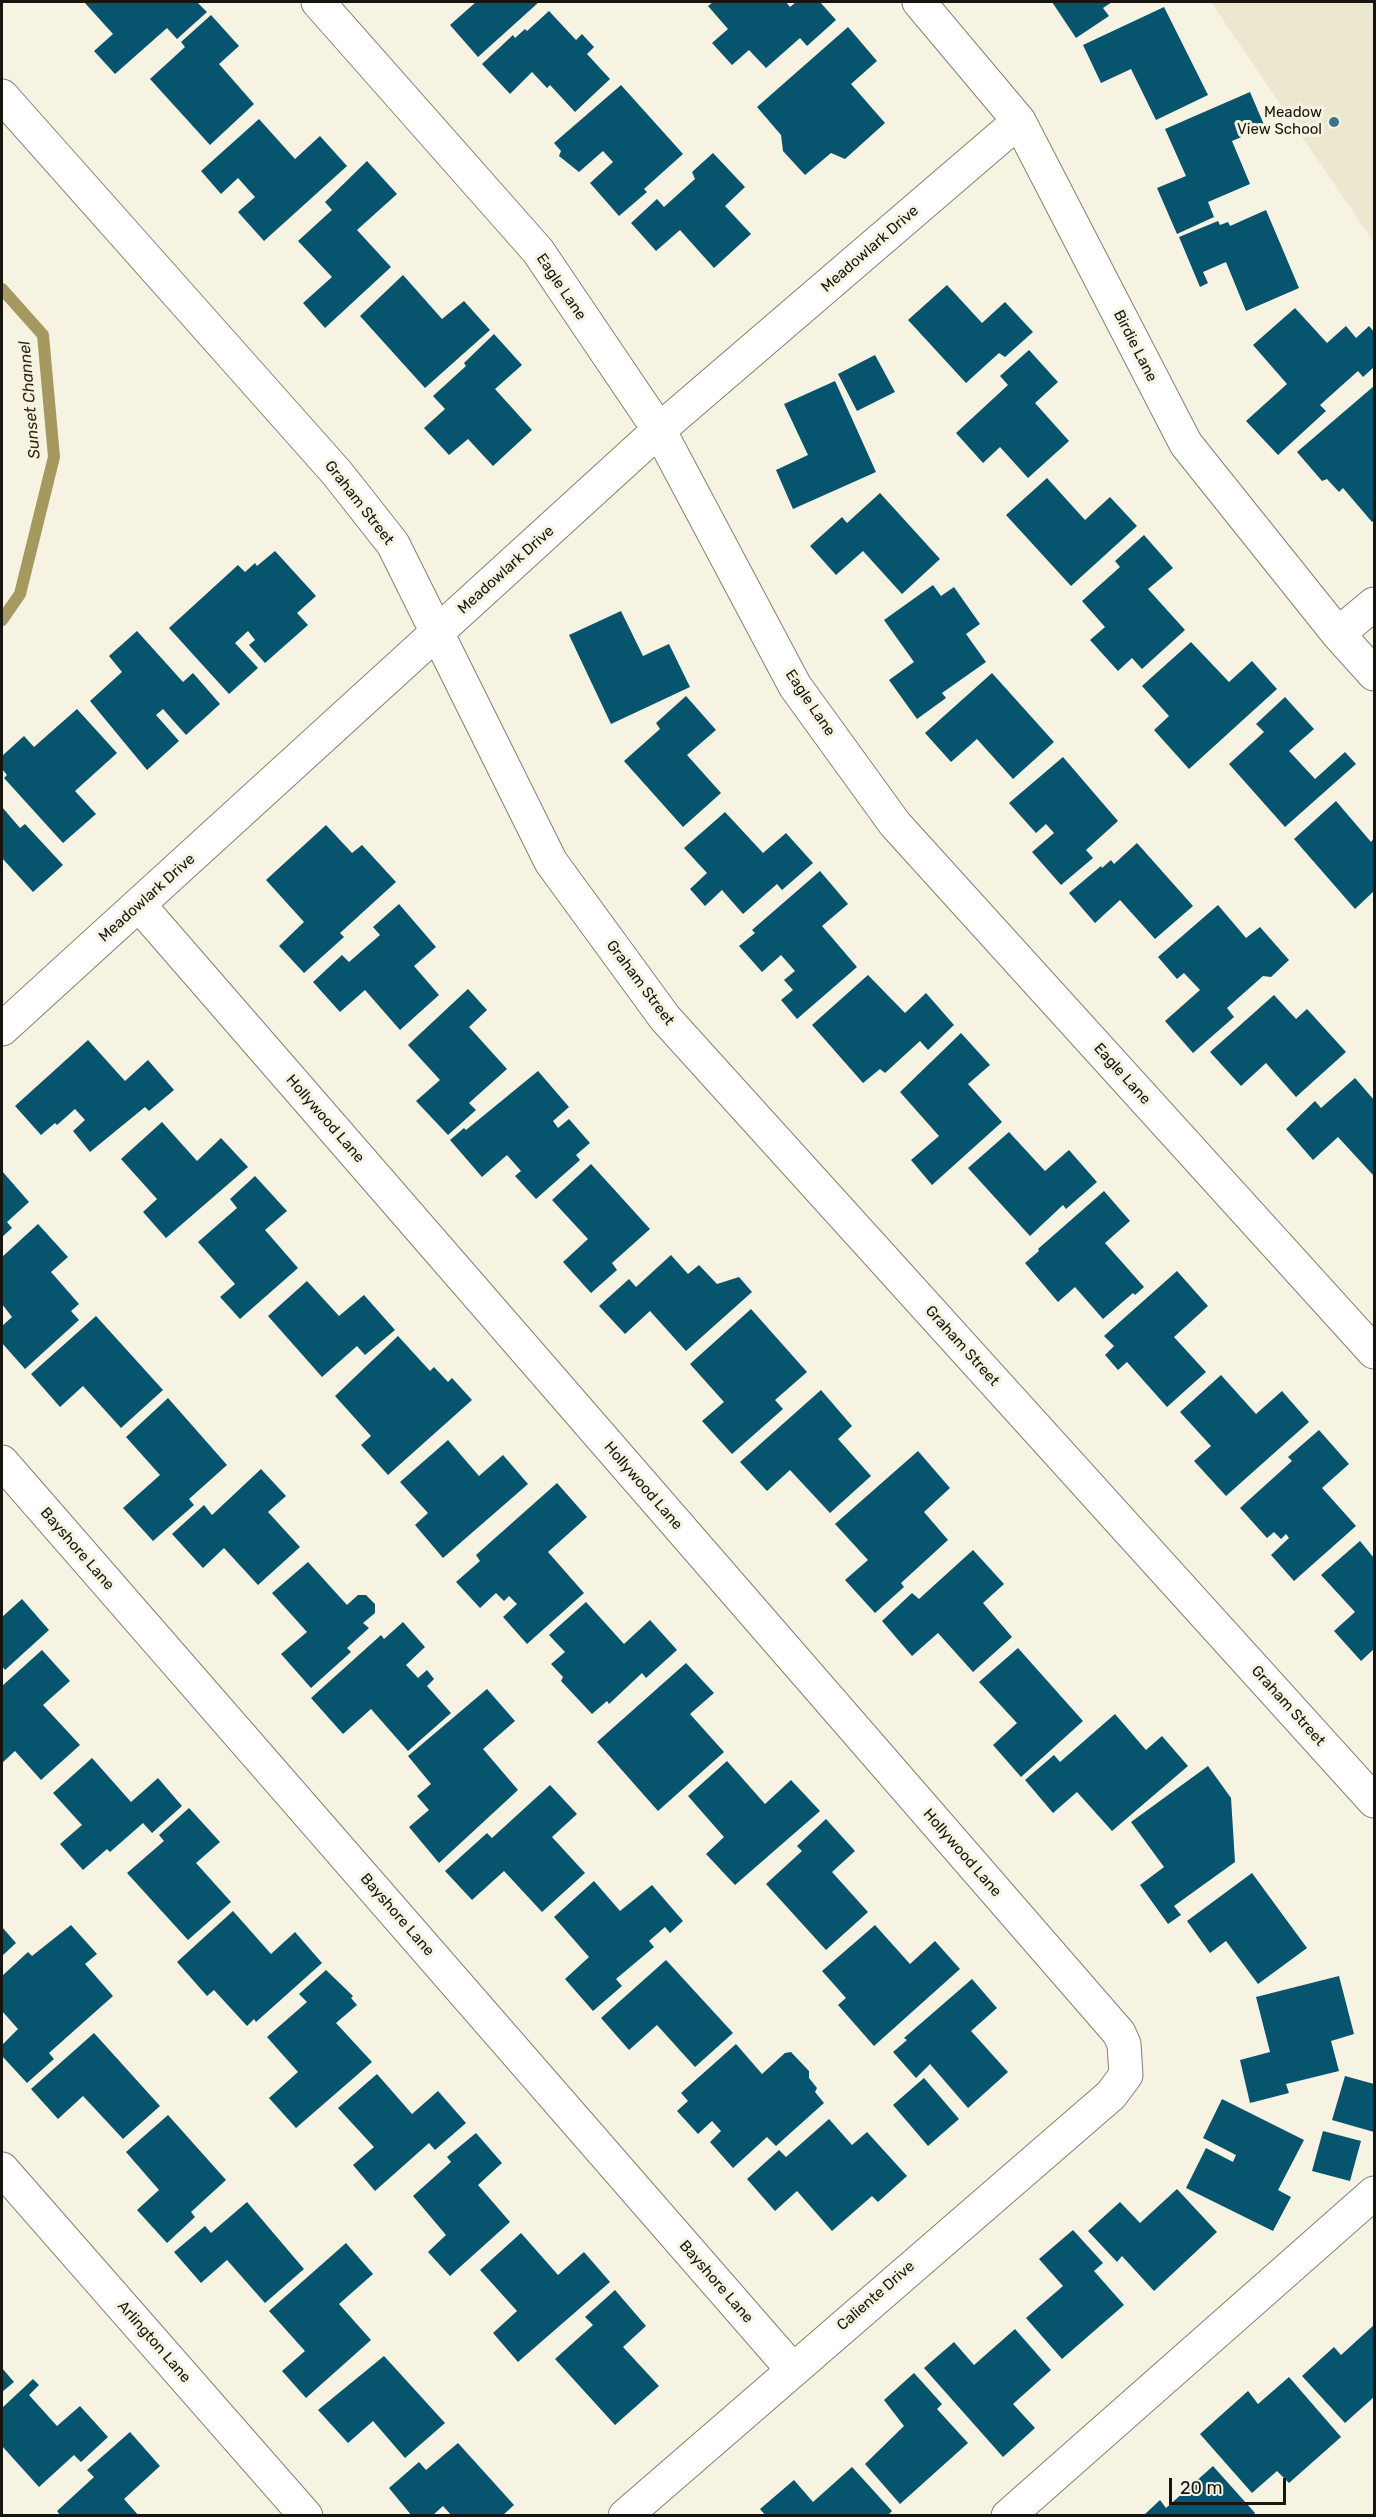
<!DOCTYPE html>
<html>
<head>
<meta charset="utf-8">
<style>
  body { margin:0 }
  #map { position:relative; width:1376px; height:2517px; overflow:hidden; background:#f6f3e2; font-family:Rubik,sans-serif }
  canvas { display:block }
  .frame { position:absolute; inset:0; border:3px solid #171510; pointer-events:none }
  .scale { position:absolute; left:1169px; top:2478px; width:117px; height:27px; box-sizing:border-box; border:3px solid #171510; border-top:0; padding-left:8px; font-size:18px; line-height:21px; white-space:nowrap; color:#171510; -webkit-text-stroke:4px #f6f3e2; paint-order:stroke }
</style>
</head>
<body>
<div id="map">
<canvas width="1376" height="2517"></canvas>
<div class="frame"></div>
<div class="scale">20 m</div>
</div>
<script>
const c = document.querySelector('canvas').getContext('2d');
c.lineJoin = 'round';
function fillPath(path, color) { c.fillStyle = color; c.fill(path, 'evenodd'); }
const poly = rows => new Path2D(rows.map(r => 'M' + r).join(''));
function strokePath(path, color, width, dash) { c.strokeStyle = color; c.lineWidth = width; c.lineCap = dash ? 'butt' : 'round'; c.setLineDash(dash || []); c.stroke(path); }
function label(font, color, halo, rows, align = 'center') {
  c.font = font + ' Rubik,sans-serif'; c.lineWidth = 6; c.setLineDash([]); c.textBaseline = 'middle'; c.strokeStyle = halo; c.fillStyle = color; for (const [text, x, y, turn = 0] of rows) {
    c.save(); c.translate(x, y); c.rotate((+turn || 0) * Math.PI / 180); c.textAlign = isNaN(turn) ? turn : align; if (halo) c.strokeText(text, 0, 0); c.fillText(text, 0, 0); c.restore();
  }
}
fillPath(poly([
  [1211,2,1374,2,1374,243]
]), '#ece8cf');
strokePath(poly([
  [2,289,43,335,54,457,20,594,2,620]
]), '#a59960', 12);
fillPath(poly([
  [84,2,197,2,207,12,177,39,167,28,115,74,94,51,113,34],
  [476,2,539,2,478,57,450,25],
  [713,2,786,2,790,7,796,2,820,2,836,20,807,46,800,38,766,68,749,50,732,65,712,43,728,29,708,6],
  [1052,2,1112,2,1103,8,1109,16,1076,38],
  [1164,7,1208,95,1156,120,1131,69,1101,83,1083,45],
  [549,11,576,40,582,34,594,47,587,54,610,79,575,112,550,85,547,88,532,72,510,94,482,64,513,35,515,38,525,29,527,31],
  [211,15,239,46,219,64,254,104,210,145,150,79,185,47,181,42],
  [848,27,877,61,851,84,885,123,845,159,831,153,805,175,783,151,781,135,757,107],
  [621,85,683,154,644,189,647,192,619,216,590,183,613,162,603,151,579,172,559,156,561,151,554,143],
  [1250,92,1265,127,1232,141,1250,184,1208,202,1214,217,1177,234,1157,188,1186,176,1165,129],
  [259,119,295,159,320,136,347,166,264,241,238,212,255,197,238,178,221,194,201,171],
  [713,153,745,187,725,206,751,234,714,268,680,230,656,251,631,223,657,199,664,207,695,179,692,172],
  [367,161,397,194,357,230,391,267,325,328,303,303,332,277,298,241,332,210,325,202],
  [1266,210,1299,288,1246,311,1226,262,1203,272,1208,283,1200,287,1179,237,1218,221,1220,225,1228,222,1230,226],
  [403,275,442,319,464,301,490,330,425,388,360,316],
  [947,285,982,323,1005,302,1033,332,1005,357,999,353,966,383,908,320],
  [1295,308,1327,343,1346,326,1356,338,1369,326,1374,332,1374,367,1363,377,1358,371,1320,405,1326,411,1278,455,1246,421,1287,384,1253,345],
  [494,334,522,365,495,389,532,430,493,466,468,439,449,455,424,428,445,409,433,396,466,366,464,363],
  [1029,350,1058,382,1035,403,1069,441,1028,478,1000,447,983,463,956,433,1008,385,1000,376],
  [875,355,895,392,857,411,838,374],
  [835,381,876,472,793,509,776,470,808,455,784,404],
  [1374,386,1374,520,1372,522,1343,488,1339,492,1327,479,1322,481,1297,452],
  [1047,478,1085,520,1110,497,1137,526,1071,586,1006,515],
  [880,493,940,559,902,594,863,551,836,575,810,546,842,517,847,523],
  [1144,535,1173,568,1148,589,1185,630,1142,669,1132,658,1118,671,1090,640,1105,627,1082,601,1120,567,1115,561],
  [275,551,316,596,297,613,308,625,265,663,249,645,255,640,248,631,235,643,258,668,229,694,169,628,238,565,245,572,255,563,257,566],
  [933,585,941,596,954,587,980,624,966,634,986,662,942,693,946,698,917,719,889,680,914,662,884,620],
  [621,611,643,656,669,644,690,687,611,724,569,635],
  [137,631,183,682,193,673,220,704,186,735,163,709,156,715,179,741,147,770,90,701,122,672,109,656],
  [1191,642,1229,682,1252,661,1277,689,1189,769,1154,730,1169,716,1142,686],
  [992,673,1054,742,1013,779,977,739,951,762,925,733],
  [686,696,716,730,687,755,721,793,683,827,624,761,660,729,656,723],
  [1285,697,1314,729,1289,751,1315,779,1345,752,1356,764,1285,827,1229,764,1264,732,1256,724],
  [77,709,117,753,75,791,96,814,63,843,4,778,7,775,2,769,2,756,24,736,34,747],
  [1063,757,1118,821,1086,850,1093,858,1061,885,1032,852,1054,833,1046,824,1036,833,1009,803],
  [1336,801,1371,842,1374,838,1374,891,1355,909,1294,839],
  [2,807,20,828,25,824,63,865,33,892,2,858],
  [725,812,763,853,786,833,813,863,782,890,777,884,743,914,722,890,705,906,690,889,707,873,684,848],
  [326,825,352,853,362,845,396,882,340,933,344,937,304,973,279,946,304,922,266,880],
  [1137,843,1193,906,1155,939,1120,900,1095,923,1069,893,1101,866,1102,868,1111,860,1114,864],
  [820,871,848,904,822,926,857,967,797,1019,781,1000,793,990,784,980,795,971,781,955,762,972,739,946,755,933,752,930],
  [399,904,436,947,414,966,439,995,400,1030,365,990,340,1012,313,982,342,955,349,962,380,935,373,927],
  [1218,905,1246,938,1260,927,1289,960,1271,977,1263,976,1227,1008,1234,1017,1193,1053,1165,1021,1200,990,1184,973,1177,979,1158,957],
  [868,975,905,1013,926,993,954,1025,928,1050,920,1041,885,1073,880,1069,863,1083,812,1025],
  [468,989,487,1010,469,1027,507,1069,469,1103,476,1110,448,1135,416,1101,440,1080,408,1045],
  [1274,995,1296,1019,1307,1009,1346,1052,1296,1097,1266,1063,1241,1086,1210,1052],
  [961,1033,990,1065,968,1084,1002,1122,932,1185,911,1160,939,1136,900,1092],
  [88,1040,125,1081,148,1060,174,1090,149,1111,145,1107,90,1152,73,1131,85,1120,75,1109,57,1125,55,1123,41,1135,15,1106],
  [538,1071,569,1107,553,1121,558,1128,569,1119,590,1143,576,1155,580,1160,536,1199,515,1176,521,1171,507,1155,482,1177,450,1140,464,1128,466,1130],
  [1355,1078,1374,1100,1373,1175,1338,1137,1313,1160,1286,1129,1315,1101,1321,1108],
  [162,1122,197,1161,221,1138,248,1167,166,1238,143,1212,157,1199,121,1159],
  [1009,1132,1045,1171,1069,1150,1097,1182,1066,1209,1063,1205,1030,1236,968,1168],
  [591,1164,650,1229,612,1263,617,1270,591,1293,563,1262,588,1239,552,1200],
  [2,1171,29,1202,7,1222,12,1228,2,1237],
  [255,1176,287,1211,265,1230,298,1268,240,1319,220,1297,235,1284,198,1242,237,1208,230,1199],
  [1104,1191,1130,1221,1105,1243,1144,1287,1135,1295,1133,1293,1103,1319,1075,1287,1058,1302,1025,1263,1039,1251,1038,1249],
  [38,1224,68,1257,51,1272,79,1304,71,1311,79,1320,25,1369,2,1343,2,1326,12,1317,2,1304,2,1257],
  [671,1255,688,1274,699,1265,717,1284,739,1277,752,1292,686,1351,650,1311,625,1334,599,1306,629,1279,636,1287],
  [1177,1271,1208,1306,1174,1337,1206,1372,1167,1407,1127,1362,1118,1370,1105,1355,1114,1346,1104,1336],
  [307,1281,339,1316,364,1295,395,1330,365,1355,357,1346,322,1377,268,1316],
  [751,1309,807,1372,775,1400,783,1409,732,1454,702,1421,724,1402,690,1364],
  [96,1316,163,1390,121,1428,83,1386,60,1407,31,1374],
  [398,1336,430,1371,434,1367,448,1382,452,1378,472,1400,388,1475,361,1445,371,1436,335,1396],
  [1221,1375,1256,1414,1282,1391,1309,1422,1226,1496,1194,1461,1211,1446,1180,1412],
  [821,1390,852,1426,838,1439,871,1476,830,1513,790,1470,767,1491,740,1462],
  [168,1398,227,1465,189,1499,194,1505,153,1541,123,1508,160,1475,126,1437],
  [1319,1430,1349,1464,1322,1488,1356,1526,1294,1581,1271,1555,1289,1538,1286,1534,1281,1539,1274,1532,1267,1538,1240,1508,1292,1461,1288,1457],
  [448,1440,479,1476,503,1455,528,1484,443,1558,415,1525,428,1513,400,1482],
  [918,1451,950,1488,924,1512,948,1540,901,1583,904,1587,875,1613,845,1580,868,1560,835,1524],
  [261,1469,286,1496,268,1512,300,1547,258,1585,224,1548,203,1568,172,1534,204,1505,212,1515],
  [557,1483,587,1517,548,1552,584,1593,527,1644,503,1617,517,1604,509,1596,504,1601,496,1593,480,1608,456,1582,480,1561,476,1555],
  [1360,1541,1374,1558,1374,1649,1361,1661,1334,1631,1355,1612,1321,1575],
  [973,1550,1004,1584,983,1603,1012,1637,973,1672,938,1633,912,1656,882,1621,912,1593,919,1599],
  [308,1562,347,1605,358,1595,366,1595,375,1604,375,1613,363,1623,369,1628,347,1648,351,1652,311,1688,281,1654,307,1632,272,1593],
  [22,1599,49,1630,5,1670,2,1666,2,1617],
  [586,1602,624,1644,650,1620,677,1650,646,1678,642,1673,609,1704,607,1701,592,1714,561,1681,563,1677,551,1664,565,1652,549,1635],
  [403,1622,425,1647,406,1665,418,1678,427,1670,434,1679,427,1686,451,1713,408,1751,371,1709,343,1734,311,1698,381,1635,384,1639],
  [1018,1648,1083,1721,1021,1777,993,1745,1017,1723,979,1682],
  [42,1650,70,1681,43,1705,80,1745,41,1780,15,1751,2,1763,2,1686],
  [686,1663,714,1693,690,1714,724,1752,658,1811,597,1742],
  [487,1689,515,1721,483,1749,518,1790,439,1863,409,1827,429,1810,417,1796,431,1784,408,1756],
  [1115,1714,1146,1750,1162,1736,1188,1766,1112,1831,1077,1792,1053,1813,1025,1780,1054,1755,1060,1762],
  [92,1758,131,1802,158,1778,182,1806,152,1833,143,1823,110,1852,107,1849,83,1870,60,1844,82,1825,53,1793],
  [727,1761,765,1804,791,1780,820,1811,735,1885,706,1854,724,1837,688,1796],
  [1208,1766,1231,1798,1235,1862,1174,1906,1181,1915,1168,1924,1140,1885,1164,1867,1131,1822],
  [550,1785,577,1814,552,1837,585,1873,542,1912,504,1871,472,1900,445,1871,487,1833,492,1838],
  [189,1808,220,1842,196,1863,231,1902,188,1940,127,1873,164,1841,159,1835],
  [826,1819,855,1851,832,1872,868,1912,826,1950,766,1884,802,1851,797,1846],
  [1252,1873,1307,1948,1258,1984,1226,1941,1210,1953,1187,1921],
  [594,1881,620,1911,652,1885,683,1921,670,1933,665,1927,649,1941,654,1947,616,1979,622,1986,593,2011,565,1979,589,1957,554,1917],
  [233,1911,271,1954,295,1932,322,1963,256,2022,254,2019,247,2026,214,1990,207,1996,177,1962],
  [71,1925,97,1954,85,1964,113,1996,49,2053,54,2059,27,2083,2,2056,2,2045,18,2029,2,2011,2,1976,28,1952,32,1956],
  [875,1925,910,1964,935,1941,960,1969,874,2046,838,2005,846,1998,822,1971],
  [2,1927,16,1943,2,1956],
  [666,1960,733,2033,695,2067,657,2025,629,2050,601,2018],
  [326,1970,353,1996,351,1998,357,2005,336,2023,372,2062,296,2128,269,2098,298,2072,267,2037,307,2002,299,1994],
  [1339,1976,1354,2034,1331,2041,1339,2071,1286,2084,1289,2093,1250,2103,1240,2060,1270,2052,1256,1997],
  [972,1979,997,2008,971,2031,1008,2072,968,2108,930,2064,916,2078,893,2052,907,2040,904,2038],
  [94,2033,160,2106,123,2139,83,2096,58,2119,31,2089],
  [736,2044,762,2074,785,2053,791,2052,809,2071,809,2078,817,2088,815,2092,824,2103,776,2146,767,2137,733,2168,710,2142,721,2131,712,2121,698,2134,677,2111,688,2101,681,2093],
  [377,2074,412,2114,438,2091,466,2123,435,2150,429,2143,375,2191,353,2165,374,2147,338,2108],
  [1345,2076,1374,2084,1374,2132,1332,2120],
  [924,2078,959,2119,928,2146,893,2105],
  [1222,2099,1304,2140,1278,2190,1291,2197,1273,2231,1186,2188,1206,2148,1233,2162,1236,2155,1203,2138],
  [168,2115,226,2180,191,2212,195,2217,167,2243,137,2210,159,2190,126,2152],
  [829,2119,852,2145,867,2132,907,2176,878,2202,872,2196,832,2231,797,2191,775,2211,747,2179,779,2150,786,2157],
  [1323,2131,1361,2141,1350,2181,1312,2171],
  [476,2133,502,2163,478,2185,510,2222,450,2276,428,2252,446,2235,413,2196,451,2162,447,2157],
  [1177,2189,1217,2232,1154,2291,1122,2256,1117,2262,1088,2231,1120,2202,1140,2223],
  [247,2202,304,2269,265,2303,227,2260,201,2283,174,2252,205,2226,211,2233],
  [1073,2230,1103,2263,1094,2271,1124,2305,1062,2359,1026,2318,1063,2286,1039,2259],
  [521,2233,558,2275,584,2252,610,2282,518,2362,493,2333,517,2311,480,2270],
  [346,2243,373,2274,339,2304,371,2340,306,2398,282,2371,305,2351,269,2311],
  [615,2290,646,2326,623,2347,659,2386,615,2425,555,2359,593,2325,585,2317],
  [1374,2325,1374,2397,1345,2423,1302,2376,1334,2347,1341,2355],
  [1015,2329,1051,2370,1013,2404,1035,2428,1003,2457,924,2368,954,2342,974,2365],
  [384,2356,445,2423,405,2458,373,2421,348,2443,318,2410],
  [2,2368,14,2382,2,2392],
  [914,2373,942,2404,937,2409,968,2443,900,2504,865,2464,904,2426,884,2400],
  [1289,2377,1341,2437,1289,2483,1277,2471,1252,2493,1200,2434,1248,2391,1258,2404],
  [33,2379,39,2385,29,2395,57,2426,80,2406,108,2437,81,2462,74,2455,39,2487,2,2446,2,2408],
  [130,2432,160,2466,124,2499,139,2516,61,2516,57,2511,94,2477,87,2470],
  [458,2443,514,2505,502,2516,452,2516,443,2506,432,2516,412,2516,389,2488,419,2462,426,2470],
  [1213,2466,1255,2513,1253,2516,1143,2516,1160,2500,1166,2508],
  [852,2467,892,2511,887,2516,766,2516,760,2509,794,2480,813,2502]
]), '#06546d');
const minor = poly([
  [318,2,538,251,659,430,795,686,895,824,1374,1352],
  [919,2,1019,121,1186,444,1338,634,1374,674],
  [2,96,337,473,393,544,551,862,665,1018,1374,1801],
  [1338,634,1374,604],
  [140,906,1119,2033,1124,2044,1126,2075,1111,2095,625,2516],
  [2,1029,659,430,1019,121],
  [2,1462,792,2369],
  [2,2169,306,2516],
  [1008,2516,1374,2193]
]);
strokePath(minor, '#848172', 35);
strokePath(minor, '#fff', 33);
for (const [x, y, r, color] of [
  [1334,122,6,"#39748c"]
]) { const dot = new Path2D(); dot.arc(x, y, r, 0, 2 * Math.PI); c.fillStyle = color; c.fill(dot); strokePath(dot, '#f6f3e2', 2); }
label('15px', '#171510', '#f6f3e2', [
  ["Meadow",1322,113],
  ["View School",1322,130]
], 'right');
label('15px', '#171510', '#f6f3e2', [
  ["Meadowlark Drive",870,249,-41],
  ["Eagle Lane",561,287,56],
  ["Birdie Lane",1135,346,63],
  ["Graham Street",359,503,52],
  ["Meadowlark Drive",506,570,-42],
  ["Eagle Lane",810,703,56],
  ["Meadowlark Drive",147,898,-42],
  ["Graham Street",640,983,53],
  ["Eagle Lane",1122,1074,48],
  ["Hollywood Lane",325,1119,49],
  ["Graham Street",962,1346,48],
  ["Hollywood Lane",643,1486,49],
  ["Bayshore Lane",77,1549,49],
  ["Graham Street",1288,1706,48],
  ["Hollywood Lane",962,1853,49],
  ["Bayshore Lane",397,1915,49],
  ["Bayshore Lane",716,2282,49],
  ["Caliente Drive",876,2296,-41],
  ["Arlington Lane",154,2342,49]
]);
label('italic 16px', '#2f290e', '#f6f3e2', [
  ["Sunset Channel",30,400,-95]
]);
</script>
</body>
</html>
